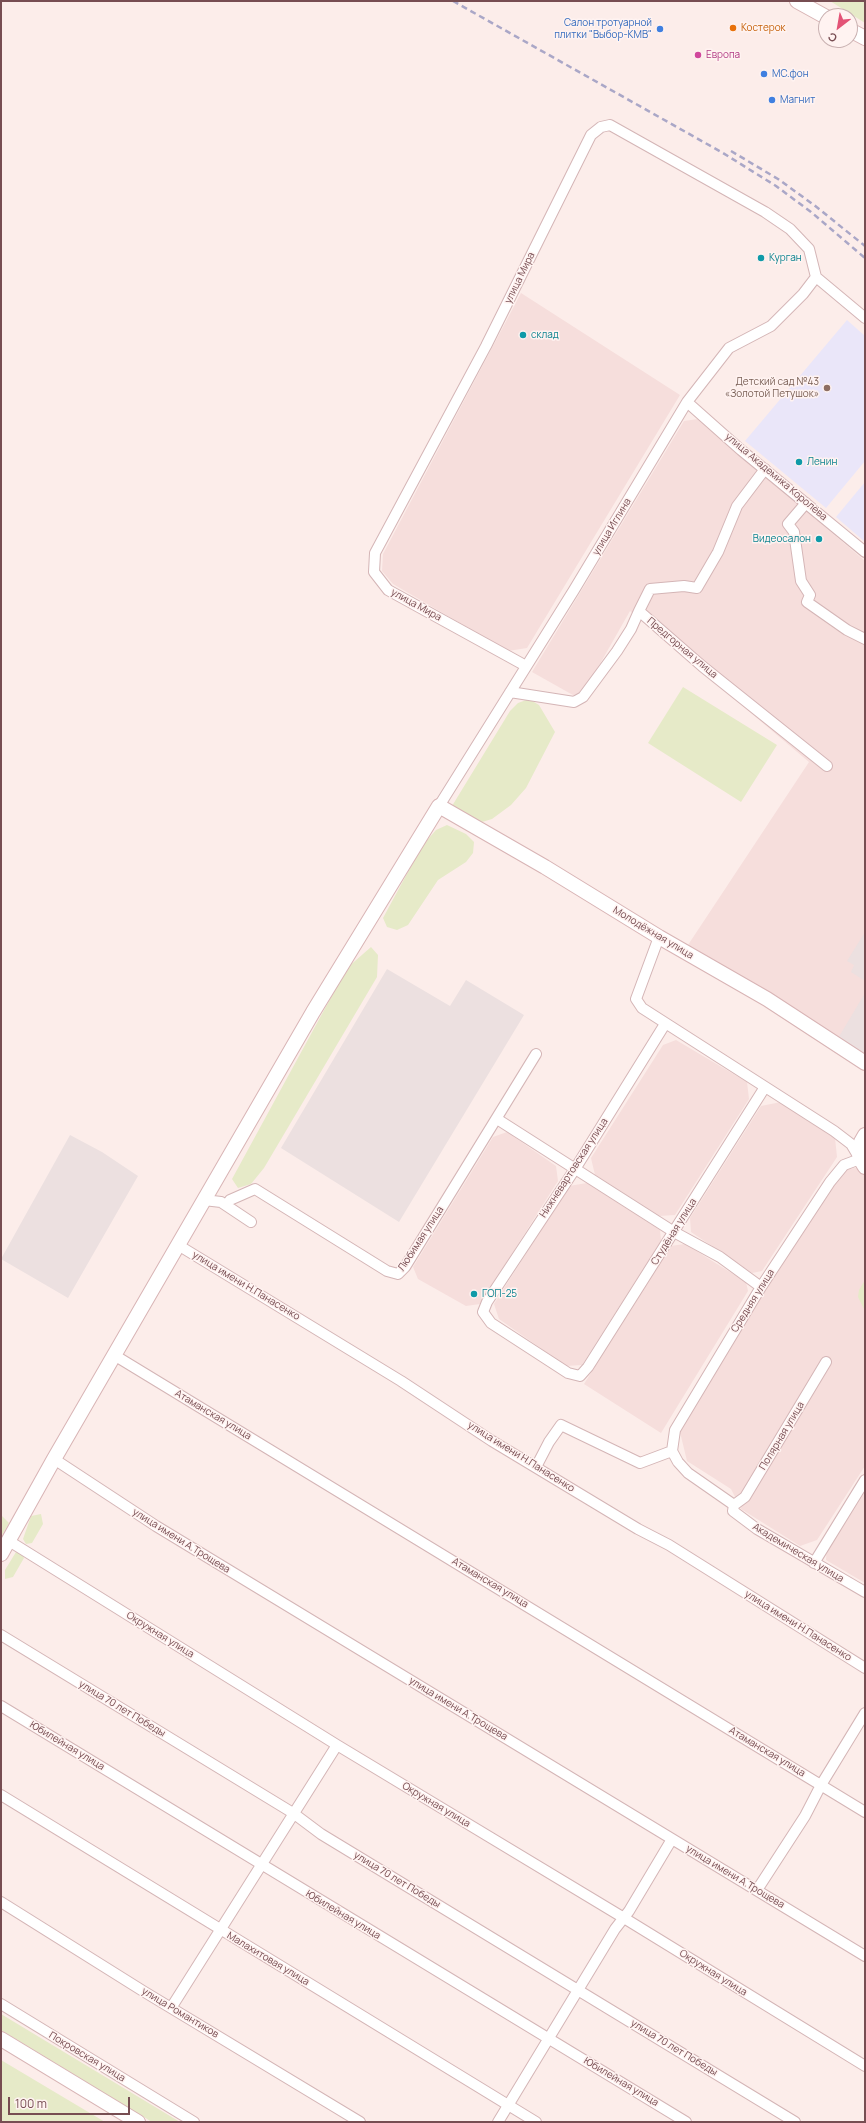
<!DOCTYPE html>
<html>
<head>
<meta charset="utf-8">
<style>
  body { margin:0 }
  #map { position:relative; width:866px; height:2123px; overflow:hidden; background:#fcedea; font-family:Manrope,sans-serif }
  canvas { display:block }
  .frame { position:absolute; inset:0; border:2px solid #774d52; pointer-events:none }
  .north { position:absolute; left:818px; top:8px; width:40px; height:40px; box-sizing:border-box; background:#fff3f1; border:1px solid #c9b1b1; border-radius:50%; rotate:211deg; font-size:11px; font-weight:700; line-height:16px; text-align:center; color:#774d52 }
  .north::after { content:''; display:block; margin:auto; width:14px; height:18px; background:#e35376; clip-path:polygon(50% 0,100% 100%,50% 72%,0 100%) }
  .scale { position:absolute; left:8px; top:2097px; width:122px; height:18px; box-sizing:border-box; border:2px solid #774d52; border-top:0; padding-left:5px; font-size:12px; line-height:14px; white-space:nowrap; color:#774d52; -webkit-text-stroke:3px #fff3f1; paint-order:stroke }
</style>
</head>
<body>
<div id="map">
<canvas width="866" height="2123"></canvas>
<div class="frame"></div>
<div class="north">С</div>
<div class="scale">100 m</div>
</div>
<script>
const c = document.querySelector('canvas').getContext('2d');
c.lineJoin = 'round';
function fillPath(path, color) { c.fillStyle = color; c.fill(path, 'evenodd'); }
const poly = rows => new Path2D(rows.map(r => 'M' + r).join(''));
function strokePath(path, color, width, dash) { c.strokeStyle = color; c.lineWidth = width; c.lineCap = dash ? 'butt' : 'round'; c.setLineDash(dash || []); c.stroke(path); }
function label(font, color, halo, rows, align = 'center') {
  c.font = font + ' Manrope,sans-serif'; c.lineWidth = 3; c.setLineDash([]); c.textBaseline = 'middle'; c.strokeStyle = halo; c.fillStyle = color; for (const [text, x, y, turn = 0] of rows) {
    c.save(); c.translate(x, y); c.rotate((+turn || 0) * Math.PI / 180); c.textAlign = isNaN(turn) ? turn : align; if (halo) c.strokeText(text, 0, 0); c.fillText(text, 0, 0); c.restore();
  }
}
fillPath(poly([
  [521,293,680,395,527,648,508,651,393,584,382,571,383,554],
  [698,419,865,561,865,1056,688,945,809,762,630,611,580,699,532,672,684,421],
  [676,1040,747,1082,749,1099,675,1215,659,1216,595,1175,591,1158,663,1045],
  [781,1102,835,1138,837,1157,762,1271,752,1273,691,1232,690,1218,761,1106],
  [507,1132,556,1166,558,1181,480,1304,466,1306,418,1279,413,1267,493,1137],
  [856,1168,865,1174,865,1466,817,1540,800,1546,741,1509,731,1489,687,1461,679,1428,829,1180,845,1169],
  [587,1183,660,1230,661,1241,582,1365,566,1366,499,1319,494,1304,569,1186],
  [685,1244,746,1282,748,1291,661,1433,584,1384,670,1246],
  [865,1486,865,1583,826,1560,827,1544]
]), '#f6dedc');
fillPath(poly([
  [865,932,865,981,851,972,854,965,847,961],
  [387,969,450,1006,466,980,524,1015,399,1222,281,1148],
  [865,993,865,1054,863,1057,837,1040],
  [70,1135,102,1152,138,1176,68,1298,1,1259]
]), '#ece0e0');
fillPath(poly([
  [847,320,865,336,865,461,826,508,745,441],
  [865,482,865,542,836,517]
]), '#eae6f9');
fillPath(poly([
  [830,1,865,1,865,23],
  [683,687,777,745,741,802,648,743],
  [529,699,539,705,555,732,526,788,511,805,492,819,482,822,452,806,510,711,518,703],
  [447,825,466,834,474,842,473,853,466,862,438,880,408,925,397,930,387,927,383,918,422,846,436,830],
  [371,947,378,955,377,977,264,1168,251,1184,238,1188,232,1179,347,968],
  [865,1280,865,1311,858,1297,859,1290],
  [41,1514,43,1524,32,1543,26,1544,23,1539,31,1516],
  [1,1515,9,1523,1,1537],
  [16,1552,22,1554,24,1558,13,1577,5,1579,5,1570],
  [1,2014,180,2122,152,2122,1,2030],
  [1,2060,105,2122,1,2122]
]), '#e6eac8');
const street = poly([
  [687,402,741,450,865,552],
  [806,503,788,524,794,532,801,581,810,595,807,602,847,630,865,639],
  [639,611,650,589,684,586,697,588,718,552,737,506,765,469],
  [526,666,388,590,374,572,375,553,486,346,591,135,601,127,610,125,765,212,790,229,809,249,816,277,865,318],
  [510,692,574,702,583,697,617,651,631,629,639,611,702,666,827,766],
  [439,806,574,590,687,402,729,348,771,326,803,294,816,277],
  [665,1024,575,1169,487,1302,483,1312,491,1323,568,1373,580,1376,588,1367,765,1087],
  [497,1119,674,1232,720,1257,761,1287],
  [204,1200,221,1202,251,1222],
  [226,1205,230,1200,255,1189,387,1271,398,1274,405,1267,536,1054],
  [178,1245,401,1381,492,1441,638,1529,669,1545,865,1668],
  [114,1355,865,1812],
  [672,1451,678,1462,688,1473,734,1505],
  [54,1459,156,1526,865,1956],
  [536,1467,549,1442,561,1425,640,1463,672,1451,675,1430,761,1287,830,1182,844,1165,860,1159,851,1144,834,1131,642,1008,636,999,659,937],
  [734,1505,745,1497,826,1362],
  [734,1505,733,1511,757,1529,865,1592],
  [9,1541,337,1745,624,1918,865,2066],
  [814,1563,865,1480],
  [1,1635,293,1813,321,1834,795,2122],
  [1,1706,686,2122],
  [1,1795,536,2122],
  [757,1890,805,1816,821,1785,865,1713],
  [1,1902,143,1991,360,2122],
  [1,2004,194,2122],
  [171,2008,337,1745],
  [498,2122,615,1929,629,1911,672,1839]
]);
const secondary = poly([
  [797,1,826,17],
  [850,30,865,38],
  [865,1135,861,1142,859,1151,860,1159,865,1167],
  [1,1554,54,1459,313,1012,439,806,545,867,659,937,767,999,865,1063],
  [1,2039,138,2122]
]);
strokePath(street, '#d4b5b6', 12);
strokePath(secondary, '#d8b4b5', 16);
strokePath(street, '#fff', 10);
strokePath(secondary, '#fff', 14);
strokePath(poly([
  [453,1,723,153,776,186,811,212,865,258],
  [731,151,778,179,814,205,865,246]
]), '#aaa7c7', 2.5, [6, 4]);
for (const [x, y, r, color] of [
  [733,28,4,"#e8710a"],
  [660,29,4,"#3f7fe0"],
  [698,55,4,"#d1479c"],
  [764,74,4,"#3f7fe0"],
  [772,100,4,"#3f7fe0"],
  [761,258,4,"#0f9aa8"],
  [523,335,4,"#0f9aa8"],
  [827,388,4,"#8d6e63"],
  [799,462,4,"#0f9aa8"],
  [819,539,4,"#0f9aa8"],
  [474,1294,4,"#0f9aa8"]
]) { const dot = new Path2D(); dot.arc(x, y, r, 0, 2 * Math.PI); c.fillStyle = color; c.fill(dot); strokePath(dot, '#fff3f1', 1.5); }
label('10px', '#366cbe', '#fff3f1', [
  ["Салон тротуарной",652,23,"right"],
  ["плитки \"Выбор-КМВ\"",652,35,"right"],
  ["МС.фон",772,74],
  ["Магнит",780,100]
], 'left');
label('10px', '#c56008', '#fff3f1', [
  ["Костерок",741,28]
], 'left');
label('10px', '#b23c85', '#fff3f1', [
  ["Европа",706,55]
], 'left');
label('10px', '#0d838f', '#fff3f1', [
  ["Курган",769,258],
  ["склад",531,335],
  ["Ленин",807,462],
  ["Видеосалон",811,539,"right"],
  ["ГОП-25",482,1294]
], 'left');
label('10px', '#774d52', '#fff3f1', [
  ["улица Мира",520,278,-64],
  ["улица Академика Королёва",776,477,40],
  ["улица Иглина",612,527,-59],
  ["улица Мира",416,605,29],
  ["Предгорная улица",682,648,40],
  ["Молодёжная улица",653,933,31],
  ["Нижневартовская улица",574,1168,-57],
  ["Студёная улица",674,1232,-58],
  ["Любимая улица",421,1239,-57],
  ["улица имени Н.Панасенко",246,1286,31],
  ["Средняя улица",753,1301,-58],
  ["Атаманская улица",213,1415,31],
  ["Полярная улица",782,1436,-59],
  ["улица имени Н.Панасенко",521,1457,32],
  ["улица имени А.Трощева",181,1541,32],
  ["Академическая улица",798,1553,31],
  ["Атаманская улица",490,1583,31],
  ["улица имени Н.Панасенко",798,1626,32],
  ["Окружная улица",160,1635,32],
  ["улица 70 лет Победы",122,1709,31],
  ["улица имени А.Трощева",458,1709,31],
  ["Юбилейная улица",67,1746,31],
  ["Атаманская улица",767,1752,31],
  ["Окружная улица",436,1805,31],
  ["улица имени А.Трощева",735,1877,31],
  ["улица 70 лет Победы",397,1880,31],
  ["Юбилейная улица",343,1915,31],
  ["Малахитовая улица",268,1959,31],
  ["Окружная улица",713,1973,32],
  ["улица Романтиков",180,2013,31],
  ["улица 70 лет Победы",674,2048,31],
  ["Покровская улица",87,2057,31],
  ["Юбилейная улица",621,2082,31]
]);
label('10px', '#785e54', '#fff3f1', [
  ["Детский сад №43",819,382],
  ["«Золотой Петушок»",819,394]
], 'right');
</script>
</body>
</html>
